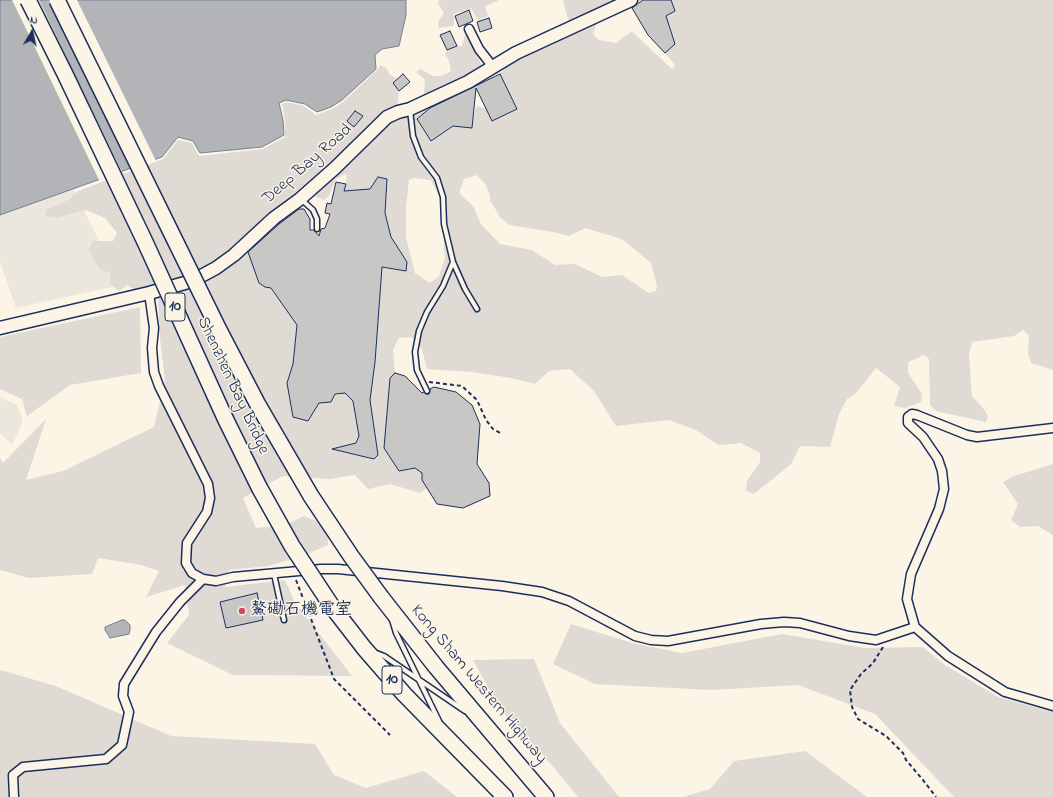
<!DOCTYPE html>
<html>
<head>
<meta charset="utf-8">
<style>
  body { margin:0 }
  #map { position:relative; width:1053px; height:797px; overflow:hidden; background:#fcf5e5; font-family:"Indie Flower",sans-serif }
  canvas { display:block }
  .north { position:absolute; left:12px; top:12px; width:40px; height:40px; -webkit-text-stroke:3px #fcf5e5; paint-order:stroke; rotate:9deg; font-size:11px; font-weight:700; line-height:16px; text-align:center; color:#1b2f5e }
  .north::after { content:''; display:block; margin:auto; width:14px; height:18px; background:#1b2f5e; clip-path:polygon(50% 0,100% 100%,50% 72%,0 100%) }
</style>
</head>
<body>
<div id="map">
<canvas width="1053" height="797"></canvas>
<div class="north">N</div>
</div>
<script>
const c = document.querySelector('canvas').getContext('2d');
c.lineJoin = 'round';
function fillPath(path, color) { c.fillStyle = color; c.fill(path, 'evenodd'); }
const poly = rows => new Path2D(rows.map(r => 'M' + r).join(''));
function strokePath(path, color, width, dash) { c.strokeStyle = color; c.lineWidth = width; c.lineCap = dash ? 'butt' : 'round'; c.setLineDash(dash || []); c.stroke(path); }
function label(font, color, halo, rows, align = 'center') {
  c.font = font + ' "Indie Flower","LXGW WenKai TC",sans-serif'; c.lineWidth = 3; c.setLineDash([]); c.textBaseline = 'middle'; c.strokeStyle = halo; c.fillStyle = color; for (const [text, x, y, turn = 0] of rows) {
    c.save(); c.translate(x, y); c.rotate((+turn || 0) * Math.PI / 180); c.textAlign = isNaN(turn) ? turn : align; if (halo) c.strokeText(text, 0, 0); c.fillText(text, 0, 0); c.restore();
  }
}
fillPath(poly([
  [70,183,121,285,16,308,0,261,0,207],
  [0,397,17,405,23,421,12,445,0,433]
]), '#ece7dc');
fillPath(poly([
  [439,0,499,0,485,7,488,16,478,20,471,8,454,14,454,26,439,28,438,22,444,13,438,3],
  [563,0,643,0,598,20,593,34,599,40,616,43,632,31,644,43,672,69,675,65,665,53,674,44,666,16,675,11,671,0,1053,0,1053,370,1031,363,1028,353,1029,336,1023,330,1014,336,972,342,969,355,972,396,983,408,988,416,986,422,936,411,930,405,929,359,924,355,908,362,908,373,922,394,921,402,905,408,894,406,900,387,876,368,856,393,847,399,839,414,830,447,800,446,791,464,754,494,746,491,747,481,760,462,760,453,741,443,718,445,696,430,669,420,616,426,594,391,570,369,549,371,535,384,511,378,472,372,427,369,422,349,411,337,399,338,393,350,395,373,390,378,386,425,388,454,399,471,415,468,422,473,427,488,420,493,390,484,368,489,355,475,330,479,283,476,243,498,256,528,285,525,304,516,327,526,328,545,303,556,268,566,229,570,225,587,285,580,294,601,352,676,233,675,167,643,189,615,185,585,146,597,159,571,141,565,98,558,92,574,29,578,0,570,0,458,3,463,46,419,26,480,63,471,154,427,165,381,160,338,158,297,247,248,259,283,265,287,271,288,297,325,293,364,287,383,293,417,308,421,319,403,331,402,335,394,345,393,353,401,359,436,356,443,341,447,341,451,374,459,378,455,370,400,375,362,382,267,406,271,407,262,391,237,385,213,387,179,378,177,370,189,344,191,347,176,345,174,336,179,329,196,324,200,315,196,315,191,389,122,425,107,428,110,417,120,431,141,453,126,472,128,474,114,477,106,486,109,492,121,517,108,500,74,511,62,528,53,573,32,565,9],
  [477,175,486,185,490,196,490,200,500,217,509,225,553,232,569,236,585,228,622,239,651,263,657,285,656,291,649,293,622,275,602,277,575,264,555,265,532,250,500,244,481,224,473,206,459,193,464,179],
  [414,178,431,180,440,198,445,258,439,276,430,283,415,273,406,238,406,207,409,180],
  [465,34,469,35,471,43,483,68,426,98,424,92,425,80,416,72,420,69,433,76,442,76,451,71,449,61,445,55,447,50,457,46,462,46],
  [380,65,386,68,390,75,398,79,393,83,399,91,397,106,376,119,363,135,327,168,269,213,251,233,232,251,190,278,138,292,127,285,119,291,111,285,110,273,100,269,92,257,89,249,93,241,113,241,117,233,105,218,86,210,55,218,46,216,46,210,68,200,78,191,163,159,178,140,192,143,199,156,263,149,285,137,285,120,282,104,287,102,304,106,316,115,332,109,342,103,378,69],
  [140,307,141,373,70,385,27,416,22,399,0,389,0,337],
  [1053,464,1053,535,1038,526,1020,527,1011,520,1018,504,1003,482,1014,476],
  [571,624,632,643,682,653,782,634,865,648,923,647,945,665,998,697,1053,712,1053,797,954,797,875,714,798,685,711,690,595,684,553,664],
  [534,659,560,723,619,797,578,797,551,764,500,709,473,660],
  [0,670,56,686,171,736,315,744,334,775,366,788,424,771,457,797,0,797],
  [805,751,867,797,683,797,710,789,734,761]
]), '#dfdbd4');
const water = poly([
  [0,0,406,0,406,15,399,46,382,49,375,55,376,69,342,100,331,107,317,112,305,104,286,100,279,103,283,120,284,135,262,147,200,153,193,141,178,137,162,157,0,215,0,0],
  [122,620,125,620,130,625,130,630,129,634,110,638,105,630,105,627,122,620]
]);
fillPath(water, '#b2b4b8');
strokePath(water, '#767f94', 1);
fillPath(poly([
  [12,0,39,0,123,174,100,182],
  [50,0,77,0,156,161,133,170]
]), '#fcf5e5');
const building = poly([
  [643,0,671,0,675,11,666,16,675,44,665,53,648,35,632,8,643,0],
  [469,10,473,21,459,27,455,16,469,10],
  [489,18,492,28,480,32,477,22,489,18],
  [450,31,457,46,447,50,440,35,450,31],
  [403,74,410,82,399,91,393,83,403,74],
  [500,74,517,109,492,121,476,88,472,128,453,126,431,141,417,119,430,108,500,74],
  [355,111,363,116,354,127,347,121,355,111],
  [378,177,387,179,385,213,391,237,407,262,406,271,382,267,375,362,370,400,378,455,374,459,332,449,356,443,359,436,353,401,345,393,335,394,331,402,319,403,308,421,293,417,287,383,293,364,297,325,271,288,265,287,259,283,248,252,279,224,299,209,304,209,310,219,310,230,314,230,319,236,321,229,325,228,330,214,325,213,327,203,331,204,336,182,346,184,344,191,370,189,378,177],
  [395,373,405,376,422,393,424,392,426,394,429,394,430,389,434,387,456,392,472,405,480,424,477,464,489,483,490,496,463,508,437,504,422,480,422,473,415,468,399,471,384,448,390,378,395,373],
  [257,593,263,620,226,628,220,602,257,593]
]);
fillPath(building, '#c8c7c6');
strokePath(building, '#1b2f5e', 1);
const lane = poly([
  [410,110,413,136,421,157,437,178,443,197,444,224,453,262,465,289,477,309],
  [302,200,313,210,317,219,317,229],
  [427,391,417,370,415,352,419,331,427,312,443,286,453,262],
  [274,574,284,620],
  [392,620,396,633,439,721],
  [374,652,384,656,465,711]
]);
const street = poly([
  [469,29,479,49,493,67],
  [149,293,154,328,152,348,154,372,159,386,208,484,210,498,207,512,187,543,186,563,192,573,203,579,216,581,233,577,321,569,338,569,502,586,542,592,569,601,635,636,651,640,668,641,761,624,784,622,800,623,849,636,876,640,915,627],
  [1053,428,977,437,967,435,917,415,912,414,908,417,908,423,923,437,938,459,942,471,944,489,939,509,911,574,907,599,915,627,948,656,1005,692,1053,706],
  [14,797,13,775,23,767,106,759,122,745,129,712,123,696,124,684,156,632,180,602,203,579]
]);
const secondary = poly([
  [0,328,149,293,192,281,216,268,234,255,274,218,300,199,335,168,387,117,398,112,410,109,468,82,516,53,631,0]
]);
const highway = poly([
  [381,597,436,667,546,797],
  [333,608,364,648,404,694,505,797]
]);
strokePath(lane, '#1b2f5e', 7);
strokePath(street, '#1b2f5e', 11);
strokePath(secondary, '#1b2f5e', 15);
strokePath(highway, '#1b2f5e', 18);
strokePath(poly([
  [429,382,462,386,477,400,486,420,493,429,502,434],
  [296,580,334,679,390,735],
  [883,647,873,663,861,674,850,690,852,707,858,719,886,736,903,753,906,760,923,780,936,797]
]), '#1b2f5e', 2, [4, 3]);
strokePath(lane, '#fcf5e5', 4);
strokePath(street, '#fcf5e5', 8);
strokePath(secondary, '#fcf5e5', 12);
strokePath(highway, '#fcf5e5', 15);
const highwayBridge = poly([
  [28,0,65,74,146,244,225,418,259,487,292,546,333,608],
  [57,0,219,330,257,403,311,496,351,556,381,597]
]);
strokePath(highwayBridge, '#1b2f5e', 18, []);
strokePath(highwayBridge, '#fcf5e5', 15);
for (const [x, y, r, color] of [
  [242,611,4,"#d1495b"]
]) { const dot = new Path2D(); dot.arc(x, y, r, 0, 2 * Math.PI); c.fillStyle = color; c.fill(dot); strokePath(dot, '#fcf5e5', 1.5); }
for (const [x, y, w] of [
  [175,307,20],
  [392,680,20]
]) { const box = new Path2D(); box.roundRect(x - w / 2, y - 14, w, 28, 3); c.fillStyle = '#fcf5e5'; c.fill(box); strokePath(box, '#1b2f5e', 1); }
label('bold 16px', '#1b2f5e', null, [
  ["10",175,307],
  ["10",392,680]
]);
label('17px', '#1b2f5e', '#fcf5e5', [
  ["Deep Bay Road",308,165,-41],
  ["Shenzhen Bay Bridge",232,386,65],
  ["Kong Sham Western Highway",478,685,50]
]);
label('17px', '#1b2f5e', '#fcf5e5', [
  ["鰲磡石機電室",250,611]
], 'left');
</script>
</body>
</html>
